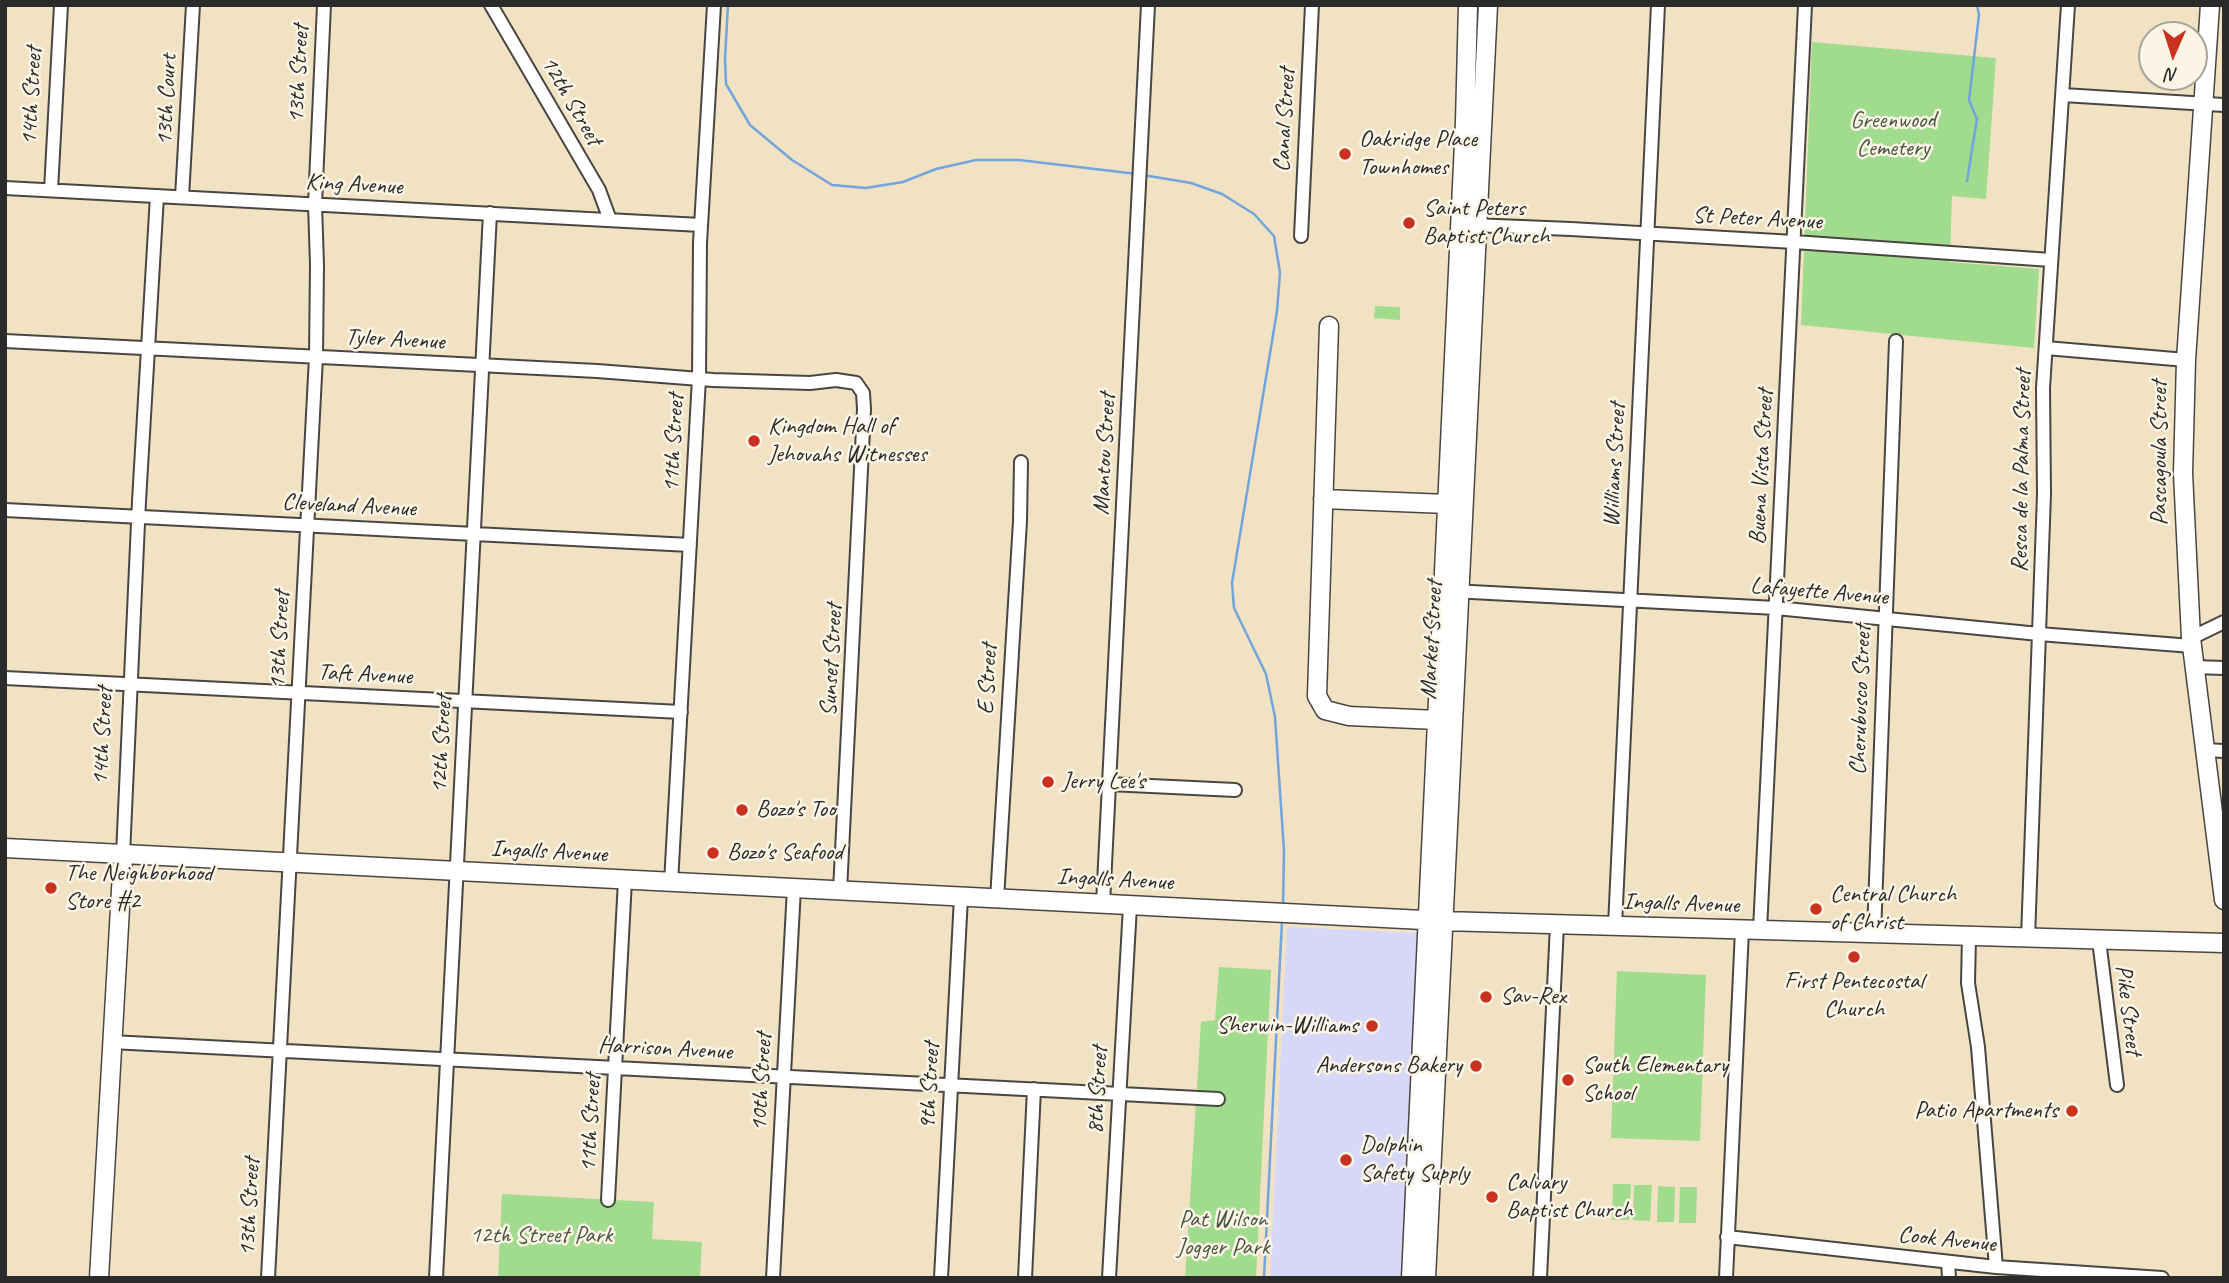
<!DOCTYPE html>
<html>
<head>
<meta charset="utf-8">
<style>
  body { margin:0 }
  #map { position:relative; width:2229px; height:1283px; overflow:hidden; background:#f1e2c4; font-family:Caveat,sans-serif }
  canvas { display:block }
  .frame { position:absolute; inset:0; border:7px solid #2b2b2b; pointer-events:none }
  .north { position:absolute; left:2138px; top:21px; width:70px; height:70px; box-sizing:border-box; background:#fcf5e5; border:2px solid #a8a49b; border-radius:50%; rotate:183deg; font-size:19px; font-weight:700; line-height:28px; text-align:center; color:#2b2b2b }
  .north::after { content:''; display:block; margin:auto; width:24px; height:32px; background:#c8321e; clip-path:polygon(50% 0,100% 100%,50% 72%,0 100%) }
</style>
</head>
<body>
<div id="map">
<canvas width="2229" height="1283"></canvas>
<div class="frame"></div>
<div class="north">N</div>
</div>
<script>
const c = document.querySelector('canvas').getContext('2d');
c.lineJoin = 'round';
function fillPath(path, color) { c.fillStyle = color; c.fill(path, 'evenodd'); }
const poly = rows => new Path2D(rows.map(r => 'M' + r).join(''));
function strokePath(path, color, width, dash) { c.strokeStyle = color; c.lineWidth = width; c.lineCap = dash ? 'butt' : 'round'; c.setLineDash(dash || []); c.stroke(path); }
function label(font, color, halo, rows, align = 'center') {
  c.font = font + ' Caveat,sans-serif'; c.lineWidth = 5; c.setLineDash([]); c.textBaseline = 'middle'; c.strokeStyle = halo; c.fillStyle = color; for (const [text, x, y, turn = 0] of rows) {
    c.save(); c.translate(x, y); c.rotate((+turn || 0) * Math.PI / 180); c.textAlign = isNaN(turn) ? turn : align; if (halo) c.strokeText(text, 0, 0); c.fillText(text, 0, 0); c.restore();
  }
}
fillPath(poly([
  [1287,927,1420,933,1404,1278,1270,1278]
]), '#d7d7f8');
fillPath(poly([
  [1812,42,1996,58,1986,199,1952,196,1950,262,2039,269,2034,348,1801,325],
  [1375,306,1400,307,1400,320,1374,318],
  [1219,967,1271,970,1256,1278,1185,1278,1201,1022,1215,1020],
  [1617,971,1706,975,1700,1141,1611,1138],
  [1613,1184,1631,1184,1629,1220,1612,1220],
  [1634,1185,1652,1185,1650,1221,1633,1220],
  [1658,1186,1675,1187,1674,1222,1657,1222],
  [1680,1187,1697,1187,1696,1223,1679,1223],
  [502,1194,654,1202,652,1239,702,1242,700,1278,498,1278]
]), '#a1db8e');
strokePath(poly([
  [728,5,725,58,726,84,750,125,792,160,832,185,866,188,903,182,936,169,976,160,1019,160,1137,174],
  [1143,175,1191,183,1222,194,1254,214,1274,236,1280,273,1277,311,1232,583,1234,608,1266,674,1275,717,1284,851,1283,907],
  [1967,181,1977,119,1969,100,1979,15,1977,5],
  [1264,1278,1282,921]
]), '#72a5de', 2.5);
const street = poly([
  [491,5,599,190,610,220],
  [2063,95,2224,105],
  [5,188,701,225],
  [51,190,61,5],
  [182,197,193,5],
  [1472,225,1571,229,1794,242,2051,260],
  [1301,236,1312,5],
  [5,341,597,371,713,380,810,383,836,380,856,383,863,393,864,409,840,891],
  [2046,348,2186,360],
  [5,510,690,545],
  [1452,591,1776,608,2039,634,2192,646],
  [2191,638,2224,622],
  [2194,667,2224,668],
  [5,678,681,712],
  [2204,750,2224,751],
  [1109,784,1235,790],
  [123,855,139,501,157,196],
  [671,883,699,378,700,243,714,5],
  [997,899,1020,521,1021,462],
  [1103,904,1148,5],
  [1615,926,1658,5],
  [1760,930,1805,5],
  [1874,934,1896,341],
  [1969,936,1968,983,1978,1047,1996,1267],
  [2028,938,2044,494,2043,388,2068,5],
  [2099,940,2117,1085],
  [111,1042,1218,1099],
  [608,1200,625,880],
  [1727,1237,1996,1267,2162,1278],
  [1948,1262,1949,1278],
  [268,1278,316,357,317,265,315,204,324,5],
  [436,1278,490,213],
  [773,1278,794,888],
  [941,1278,961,897],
  [1025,1278,1034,1089],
  [1109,1278,1130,906],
  [1540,1278,1557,925],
  [1726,1278,1742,930]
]);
const secondary = poly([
  [2210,5,2186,360,2183,473,2191,638,2224,900],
  [1329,326,1317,696,1325,710,1349,716,1437,720],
  [1323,499,1447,504],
  [5,848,1443,921,2224,943],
  [99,1278,123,855],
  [1411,1278,1465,122,1468,5],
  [1426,1278,1488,5]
]);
strokePath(street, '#494642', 16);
strokePath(secondary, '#494642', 21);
strokePath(street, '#fff', 12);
strokePath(secondary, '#fff', 18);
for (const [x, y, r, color] of [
  [1345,154,7,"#c8321e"],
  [1409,223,7,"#c8321e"],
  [754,441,7,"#c8321e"],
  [1048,782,7,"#c8321e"],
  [742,810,7,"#c8321e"],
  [713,853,7,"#c8321e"],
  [51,888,7,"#c8321e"],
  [1816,909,7,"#c8321e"],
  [1854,957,7,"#c8321e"],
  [1486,997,7,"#c8321e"],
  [1372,1026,7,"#c8321e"],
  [1476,1066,7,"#c8321e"],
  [1568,1080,7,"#c8321e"],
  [2072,1111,7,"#c8321e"],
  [1346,1160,7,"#c8321e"],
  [1492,1197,7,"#c8321e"]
]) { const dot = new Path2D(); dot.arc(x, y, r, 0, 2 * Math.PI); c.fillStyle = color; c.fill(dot); strokePath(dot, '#fcf5e5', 2.5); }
label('24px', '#2b2b2b', '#fcf5e5', [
  ["13th Street",299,74,-87],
  ["14th Street",32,96,-87],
  ["13th Court",167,100,-87],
  ["12th Street",571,101,60],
  ["Canal Street",1285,120,-87],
  ["King Avenue",354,185,3],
  ["St Peter Avenue",1757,219,3],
  ["Tyler Avenue",395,340,3],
  ["11th Street",674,443,-87],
  ["Pascagoula Street",2160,453,-90],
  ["Mantou Street",1105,454,-87],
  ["Williams Street",1615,465,-87],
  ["Buena Vista Street",1762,467,-87],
  ["Resca de la Palma Street",2022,471,-89],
  ["Cleveland Avenue",349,506,3],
  ["Lafayette Avenue",1819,592,5],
  ["13th Street",280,640,-87],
  ["Market Street",1432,640,-87],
  ["Sunset Street",832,660,-87],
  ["Taft Avenue",365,675,3],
  ["E Street",988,679,-87],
  ["Cherubusco Street",1861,700,-88],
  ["14th Street",103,736,-87],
  ["12th Street",442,744,-87],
  ["Ingalls Avenue",549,852,3],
  ["Ingalls Avenue",1115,880,3],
  ["Ingalls Avenue",1681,904,2],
  ["Pike Street",2128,1010,83],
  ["Harrison Avenue",665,1049,3],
  ["10th Street",762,1082,-87],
  ["9th Street",930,1086,-87],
  ["8th Street",1098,1090,-87],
  ["11th Street",591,1123,-87],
  ["13th Street",250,1207,-87],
  ["Cook Avenue",1947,1240,6]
]);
label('24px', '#485744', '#fcf5e5', [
  ["Greenwood",1893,121],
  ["Cemetery",1893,149],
  ["Pat Wilson",1223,1220],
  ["Jogger Park",1223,1248],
  ["12th Street Park",541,1236]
]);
label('24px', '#2b2b2b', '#fcf5e5', [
  ["Oakridge Place",1359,140],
  ["Townhomes",1359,168],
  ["Saint Peters",1423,209],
  ["Baptist Church",1423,237],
  ["Kingdom Hall of",768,427],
  ["Jehovahs Witnesses",768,455],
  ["Jerry Lee's",1062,782],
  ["Bozo's Too",756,810],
  ["Bozo's Seafood",727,853],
  ["The Neighborhood",65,874],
  ["Store #2",65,902],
  ["Central Church",1830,895],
  ["of Christ",1830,923],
  ["First Pentecostal",1854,982,"center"],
  ["Church",1854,1010,"center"],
  ["Sav-Rex",1500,997],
  ["Sherwin-Williams",1358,1026,"right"],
  ["Andersons Bakery",1462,1066,"right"],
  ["South Elementary",1582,1066],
  ["School",1582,1094],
  ["Patio Apartments",2058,1111,"right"],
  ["Dolphin",1360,1146],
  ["Safety Supply",1360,1174],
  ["Calvary",1506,1183],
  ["Baptist Church",1506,1211]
], 'left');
</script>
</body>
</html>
